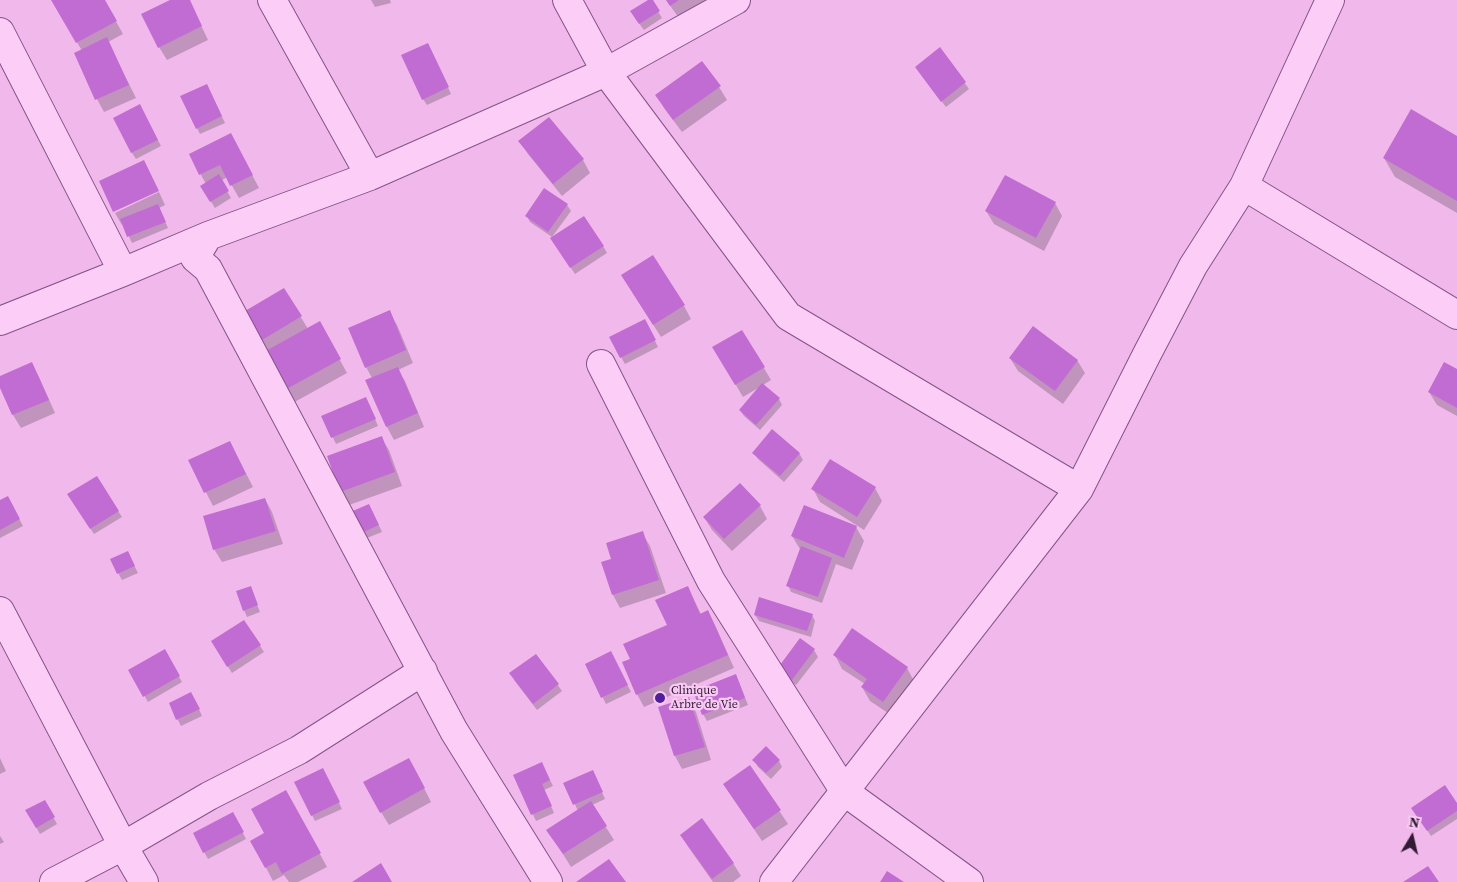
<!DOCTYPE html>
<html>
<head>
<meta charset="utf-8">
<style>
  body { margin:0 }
  #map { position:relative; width:1457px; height:882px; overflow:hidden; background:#f1b9eb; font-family:"Source Serif 4",serif }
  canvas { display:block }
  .north { position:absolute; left:1387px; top:812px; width:50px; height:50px; -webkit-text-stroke:4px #f8c9f2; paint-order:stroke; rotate:9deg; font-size:14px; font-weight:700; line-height:20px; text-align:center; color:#331936 }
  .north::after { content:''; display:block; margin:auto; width:18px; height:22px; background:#331936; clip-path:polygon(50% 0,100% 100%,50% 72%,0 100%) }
</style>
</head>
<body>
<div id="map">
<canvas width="1457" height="882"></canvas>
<div class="north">N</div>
</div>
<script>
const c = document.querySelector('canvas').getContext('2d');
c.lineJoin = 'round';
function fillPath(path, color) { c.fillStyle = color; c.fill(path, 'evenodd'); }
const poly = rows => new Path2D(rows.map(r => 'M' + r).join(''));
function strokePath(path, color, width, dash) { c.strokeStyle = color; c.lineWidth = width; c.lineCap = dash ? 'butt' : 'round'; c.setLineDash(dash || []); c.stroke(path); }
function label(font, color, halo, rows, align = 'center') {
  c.font = font + ' "Source Serif 4",serif'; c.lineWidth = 4.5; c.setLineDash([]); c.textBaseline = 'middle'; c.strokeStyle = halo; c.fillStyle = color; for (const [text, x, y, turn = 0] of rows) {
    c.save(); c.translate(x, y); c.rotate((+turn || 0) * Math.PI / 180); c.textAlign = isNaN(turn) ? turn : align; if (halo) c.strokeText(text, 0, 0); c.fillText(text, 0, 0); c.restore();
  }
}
fillPath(poly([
  [53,0,104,0,123,34,108,42,136,98,104,112,97,99,82,51],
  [173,0,189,0,208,40,167,60,159,47],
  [371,0,390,0,391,3,375,7],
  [651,0,662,18,644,30,635,18],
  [666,0,706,0,679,18],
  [940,49,969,89,946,107,920,73],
  [431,51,451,94,427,105,423,99],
  [719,87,727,100,682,132,664,108,657,95],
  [210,92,225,123,200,134,197,128],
  [143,112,161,146,136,159,132,153],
  [549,118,583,160,590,173,562,196,528,154,520,141],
  [1457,137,1457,213,1395,177,1384,158],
  [238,148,259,188,239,198,227,177,221,181,231,198,215,208,202,187,206,184,190,155],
  [159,192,165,205,159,208,168,228,132,243,123,224,122,225,115,213],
  [1055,203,1062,216,1044,251,994,224,986,211],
  [567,205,571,211,552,237,530,222,527,216],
  [555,244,603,246,607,253,575,274],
  [630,288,684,306,691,319,661,337],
  [284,289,308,329,319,322,347,373,291,404,241,314],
  [389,312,397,325,413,363,398,370,405,381,424,427,394,440,387,427,367,381,372,378,366,367],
  [648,327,658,347,625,364,621,357],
  [742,331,771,380,763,385,779,399,782,405,760,430,744,416,740,410,758,388,743,397,714,348],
  [1010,358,1077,360,1085,373,1063,404,1018,371],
  [32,364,39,377,55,413,21,428,13,415,0,385,0,377],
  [1457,371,1457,416,1437,405,1429,392],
  [369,405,378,426,336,444,323,417],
  [381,437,389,450,402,486,349,505,341,492],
  [230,442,253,487,213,506,190,461],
  [754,453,799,453,803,460,784,482,758,459],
  [875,488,882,501,864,530,820,502,813,489],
  [8,498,23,526,0,538,0,502],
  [265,499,272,512,283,544,222,562,214,549],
  [73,501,118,511,122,517,94,534],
  [760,506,767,519,732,551,712,530,704,517],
  [372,511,382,532,362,540,350,514],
  [856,527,864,541,852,570,836,564,822,603,791,592,788,585,800,549,792,536],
  [642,533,650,546,666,593,620,608,613,595],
  [131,559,138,573,122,580,111,560],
  [250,587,260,612,247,617,244,610],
  [688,588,701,614,708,612,715,625,734,668,644,707,637,694,632,659,668,626],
  [755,615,812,615,815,621,811,637,759,621],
  [244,621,264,652,232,673,216,648],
  [814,650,818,657,796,685,783,675],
  [164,651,182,682,148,702,130,670],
  [536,655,562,691,537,710,514,680],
  [835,655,907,668,914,681,891,715,870,701,862,687,865,684,842,669],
  [614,659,631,692,606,704,586,664],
  [739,682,748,705,707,721,703,714],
  [688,699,696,712,711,760,682,769,675,756],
  [195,700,202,716,181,726,170,704],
  [0,758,6,771,0,774],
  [754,760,779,761,782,767,771,779,758,767],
  [750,767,788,824,762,841,724,785],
  [545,770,553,786,544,790,554,813,536,821,515,775],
  [416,772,431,802,389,825,381,812],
  [326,776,342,809,315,821,312,815],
  [596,778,605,799,592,805,614,840,571,867,548,830,578,811,565,783],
  [45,802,57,824,40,834,27,811],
  [293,805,327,867,298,882,289,882,284,875,273,881,252,841,266,834],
  [1457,805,1457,819,1431,836,1416,814],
  [233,814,246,839,208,859,194,834],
  [681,835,733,863,741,876,733,882,713,882,689,848],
  [0,836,4,842,0,844]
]), '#0003');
fillPath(poly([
  [51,0,105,0,117,21,76,43],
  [170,0,190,0,202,26,158,48,141,14],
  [648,0,653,0,660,11,639,24,630,11],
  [666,0,679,0,670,6],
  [107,37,129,85,95,100,74,53],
  [428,43,449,87,422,100,401,55],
  [940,47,966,82,941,102,915,67],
  [702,61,721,86,673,120,655,95],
  [207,84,222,116,196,129,180,96],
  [140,104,158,140,131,153,113,118],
  [1411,109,1457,136,1457,201,1383,158],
  [549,117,584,159,553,184,518,141],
  [231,133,253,175,230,186,220,165,199,175,189,154],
  [144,160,159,191,113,212,99,181],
  [219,174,229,191,210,202,200,186],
  [1005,175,1056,202,1036,238,985,211],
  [544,188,568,204,548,232,525,216],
  [158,204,166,222,127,237,120,219],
  [584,216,604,246,570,268,550,238],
  [653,255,685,305,653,325,621,275],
  [284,288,302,316,257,343,240,314],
  [390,310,406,350,365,368,348,328],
  [645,319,656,340,620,358,609,337],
  [320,321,341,359,283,391,262,353],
  [1033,326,1078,360,1055,391,1009,358],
  [742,330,765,367,735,385,712,347],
  [32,362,49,400,12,415,0,388,0,376],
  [1444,362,1457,369,1457,408,1428,392],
  [398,367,418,413,386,427,365,380],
  [762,383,780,398,756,425,739,410],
  [366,397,376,419,331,438,321,416],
  [772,429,800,453,780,476,752,453],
  [382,436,395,472,340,492,327,456],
  [230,441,246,474,204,493,188,460],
  [830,459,876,487,857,517,811,489],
  [97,476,119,511,90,529,67,494],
  [740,483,761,505,724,539,703,517],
  [8,496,20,519,0,530,0,500],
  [265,498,276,531,213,550,203,516],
  [369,504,379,525,357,535,348,513],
  [804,505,857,526,844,558,791,536],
  [643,531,659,580,612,595,601,562,611,559,606,543],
  [801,546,832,558,818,597,786,586],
  [128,551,135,566,117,574,110,559],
  [251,586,258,605,243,611,236,591],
  [688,586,700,614,708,610,728,655,636,695,622,662,630,659,623,644,667,625,655,600],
  [759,597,813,614,807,631,754,615],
  [244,620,261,645,227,667,211,641],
  [852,628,908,667,883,702,861,687,867,679,833,655],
  [800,638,815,649,792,680,777,669],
  [165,649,180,676,143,697,128,670],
  [611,651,628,685,601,698,585,664],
  [536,654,559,684,533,704,509,673],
  [736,674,745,698,702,715,693,691],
  [191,692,200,709,176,720,169,703],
  [689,697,705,747,674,756,658,707],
  [766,746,780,760,766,773,752,760],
  [409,758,425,788,380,813,363,782],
  [542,762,550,780,542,784,552,806,531,815,513,775],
  [750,765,781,810,754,829,723,784],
  [323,768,340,802,311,816,294,782],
  [593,770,603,792,573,805,563,783],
  [1445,785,1457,803,1457,811,1427,831,1411,808],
  [286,790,321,853,282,874,276,862,265,868,250,841,264,833,251,809],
  [45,800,55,817,36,828,25,810],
  [591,801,607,826,563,854,546,830],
  [233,812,244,832,203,853,193,833],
  [702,818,734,863,712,879,680,835],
  [609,859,626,882,576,882],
  [381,863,392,882,352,882],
  [1428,866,1439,882,1403,882],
  [887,871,904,882,880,882]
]), '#c06cd2');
const minor = poly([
  [272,0,370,176],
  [567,0,606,72,788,316,1079,489],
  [0,32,123,272],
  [1244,186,1457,315],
  [208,236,195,258,208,269,454,731,548,882],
  [0,321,123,272,208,236,370,176,606,72,736,0],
  [601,364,711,581,845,792,969,882],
  [0,611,123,846,144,882],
  [54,882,123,846,209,796,299,750,423,671],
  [774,882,1079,489,1147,354,1193,266,1244,186,1330,0]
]);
strokePath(minor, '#855388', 30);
strokePath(minor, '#fccdf6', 28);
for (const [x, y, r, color] of [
  [660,698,6,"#511e9c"]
]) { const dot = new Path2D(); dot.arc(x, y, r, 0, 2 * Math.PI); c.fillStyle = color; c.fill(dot); strokePath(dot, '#f8c9f2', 2); }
label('12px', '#331936', '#f8c9f2', [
  ["Clinique",671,691],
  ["Arbre de Vie",671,705]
], 'left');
</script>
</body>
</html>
